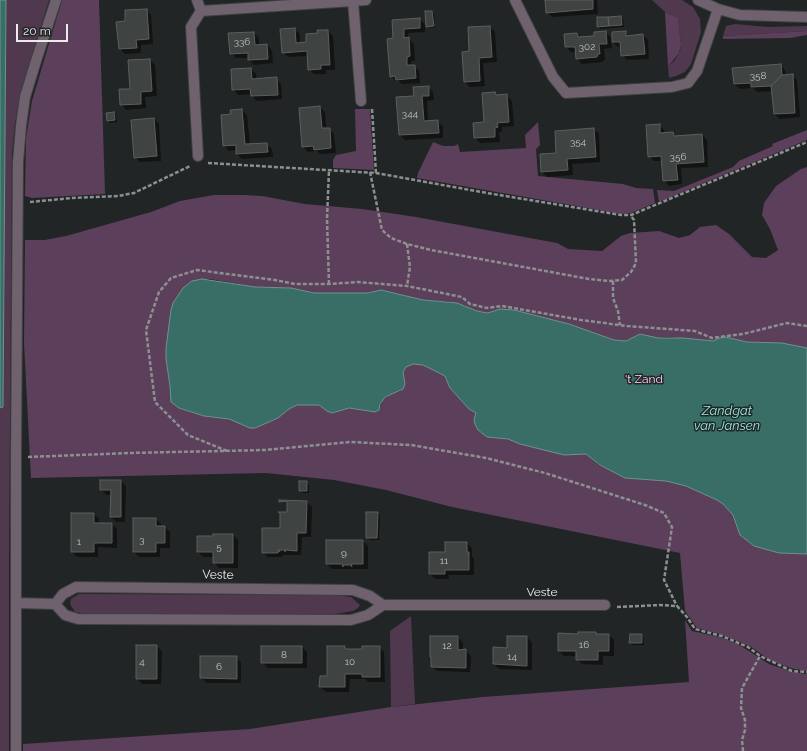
<!DOCTYPE html>
<html>
<head>
<meta charset="utf-8">
<style>
  body { margin:0 }
  #map { position:relative; width:807px; height:751px; overflow:hidden; background:#222525; font-family:Raleway,sans-serif }
  canvas { display:block }
  .scale { position:absolute; left:16px; top:24px; width:52px; height:18px; box-sizing:border-box; border:2px solid #e9eceb; border-top:0; padding-left:5px; font-size:12px; line-height:14px; white-space:nowrap; color:#e9eceb; -webkit-text-stroke:3px #222525; paint-order:stroke }
</style>
</head>
<body>
<div id="map">
<canvas width="807" height="751"></canvas>
<div class="scale">20 m</div>
</div>
<script>
const c = document.querySelector('canvas').getContext('2d');
c.lineJoin = 'round';
function fillPath(path, color) { c.fillStyle = color; c.fill(path, 'evenodd'); }
const poly = rows => new Path2D(rows.map(r => 'M' + r).join(''));
function strokePath(path, color, width, dash) { c.strokeStyle = color; c.lineWidth = width; c.lineCap = dash ? 'butt' : 'round'; c.setLineDash(dash || []); c.stroke(path); }
function label(font, color, halo, rows, align = 'center') {
  c.font = font + ' Raleway,sans-serif'; c.lineWidth = 3; c.setLineDash([]); c.textBaseline = 'middle'; c.strokeStyle = halo; c.fillStyle = color; for (const [text, x, y, turn = 0] of rows) {
    c.save(); c.translate(x, y); c.rotate((+turn || 0) * Math.PI / 180); c.textAlign = isNaN(turn) ? turn : align; if (halo) c.strokeText(text, 0, 0); c.fillText(text, 0, 0); c.restore();
  }
}
fillPath(poly([
  [6,0,49,0,22,88,15,123,12,153,9,560,9,751,0,751,0,407,3,406],
  [652,0,682,0,693,7,700,19,701,32,691,64,685,72,676,76,669,78,668,67,675,60,680,51,681,45,678,18,665,12],
  [735,24,768,27,807,26,807,31,723,36,726,26],
  [79,594,336,595,351,597,360,605,358,608,353,611,330,615,84,614,75,612,70,604,71,599],
  [411,616,415,704,391,707,390,631]
]), '#50384e');
fillPath(poly([
  [62,0,99,0,105,194,32,198,25,196,26,138,32,101],
  [665,12,678,18,681,45,679,53,668,67],
  [807,31,807,35,790,38,723,39,723,36],
  [355,109,370,109,374,170,333,168,333,160,336,155,356,151],
  [538,122,540,145,536,149,538,176,623,184,636,188,653,189,655,203,631,213,622,214,417,178,418,173,433,142,443,146,454,146,458,144,460,152,526,148,525,135],
  [807,130,807,140,659,202,657,190,674,191,733,167,739,161,773,146,772,144],
  [807,167,807,348,782,343,747,342,725,337,717,339,713,341,668,337,658,338,648,337,642,334,638,335,631,340,626,341,614,340,569,324,514,310,500,309,491,312,487,313,477,311,463,305,451,302,423,300,381,290,368,293,314,293,291,288,255,287,210,279,192,281,187,285,171,310,166,359,171,392,179,408,204,416,229,419,250,428,255,428,278,418,289,409,297,405,319,405,327,411,332,413,347,408,373,412,379,410,383,399,391,394,400,391,405,384,403,372,406,367,413,364,423,365,445,376,450,388,469,409,476,413,487,437,508,439,520,444,552,451,586,454,599,465,625,478,666,481,686,486,717,500,726,507,733,515,740,535,751,544,771,551,788,554,807,554,807,671,794,669,771,661,750,646,720,634,697,628,690,618,685,611,680,553,452,507,386,490,334,480,266,473,31,478,24,343,25,240,45,240,66,236,151,212,180,201,214,195,244,195,262,196,305,204,362,209,416,217,557,243,568,249,602,251,621,236,630,233,659,231,679,238,690,235,700,227,716,225,729,234,752,257,766,258,778,250,770,229,762,215,764,203,776,186,801,169],
  [685,620,692,631,720,637,738,644,769,664,793,672,807,674,807,751,23,751,23,744,250,729,391,707,483,697,689,682]
]), '#5c3f5a');
const water = poly([
  [0,0,6,0,3,406,2,408,0,407,0,0],
  [202,279,255,287,291,288,314,293,368,293,381,290,423,300,457,303,477,311,487,313,491,312,500,309,514,310,569,324,614,340,626,341,640,334,658,338,683,338,713,341,720,338,725,337,747,342,782,343,807,348,807,554,779,553,754,546,740,535,733,515,723,504,717,500,686,486,666,481,625,478,600,465,586,454,564,455,520,444,508,439,487,437,478,430,475,424,474,419,476,413,469,409,450,388,445,376,423,365,413,364,406,367,403,372,405,384,403,389,385,397,380,404,379,410,375,412,349,408,332,413,327,411,319,405,297,405,289,409,278,418,255,428,250,428,229,419,204,416,179,408,171,402,170,386,166,359,166,348,171,310,173,303,183,288,192,281,202,279]
]);
fillPath(water, '#396e67');
strokePath(water, '#6e948f', 1);
fillPath(poly([
  [546,0,597,0,598,14,552,17,547,12],
  [146,10,151,15,153,44,141,45,141,53,125,54,120,49,119,42,126,22],
  [432,12,434,14,435,28,430,28,427,26],
  [621,17,623,19,624,27,600,29,598,26],
  [419,19,425,24,425,32,408,33,408,38,414,44,415,61,411,61,412,66,414,66,419,71,420,83,402,84,399,81,396,81,391,76,394,39,393,21],
  [490,27,495,32,497,62,483,63,485,86,470,87,465,82,471,52],
  [294,29,300,34,300,44,307,43,319,34,328,31,333,36,335,70,326,70,326,74,314,74,309,69,308,56,288,57,283,52],
  [606,32,613,40,625,32,629,36,643,35,648,40,649,59,627,60,622,55,622,47,618,47,611,40,612,48,604,49,605,59,602,62,582,64,577,58,576,52,571,52,566,47,577,34,581,38,595,37],
  [254,33,259,38,259,45,267,45,272,50,273,63,254,65,249,60,249,58,236,58,231,53],
  [150,60,155,65,157,96,145,97,146,108,126,110,121,104],
  [780,65,785,70,786,76,792,75,797,80,800,117,780,119,774,114,773,91,757,92,753,88,740,89,734,84],
  [251,69,256,74,257,80,276,78,281,84,282,99,257,101,252,96,252,94,238,95,233,89],
  [428,87,433,92,434,100,427,101,428,122,438,121,443,127,443,138,405,140,400,135,415,97],
  [495,93,498,96,507,96,512,101,514,126,502,127,502,132,499,132,500,142,480,143,475,138,485,123],
  [320,107,325,112,326,129,329,129,334,134,336,153,320,154,317,151,308,152,303,147],
  [242,110,247,115,250,145,267,144,272,149,273,157,242,159,237,154,237,150,229,151,224,146,232,115],
  [114,113,116,115,117,122,110,123,108,121],
  [154,119,159,124,161,161,140,162,135,157],
  [659,125,664,130,665,134,673,133,677,137,702,135,707,140,708,167,681,168,682,184,669,186,664,180,663,161,654,161,649,156],
  [594,129,599,134,600,162,572,164,573,175,547,177,542,172,557,154],
  [121,481,126,486,125,522,116,522,111,517,112,495,107,495,101,490],
  [301,482,307,482,309,485,309,493,303,493,300,491],
  [307,502,312,507,311,537,302,537,301,555,282,555,282,557,268,557,263,552,281,529,288,513],
  [377,513,380,515,379,540,370,540,367,537],
  [94,514,99,519,98,524,112,524,117,529,117,548,98,547,98,557,77,557,72,552],
  [156,519,161,524,161,527,165,527,170,532,170,548,160,548,160,557,139,557,134,552],
  [214,535,233,535,238,540,238,568,219,568,214,562,214,557,203,557,198,552,214,537],
  [327,541,363,541,368,546,368,569,332,569,327,564],
  [467,543,472,548,472,557,474,558,474,575,449,575,449,579,435,579,430,574],
  [595,633,597,635,609,635,614,640,614,656,603,656,603,665,582,664,577,659,577,656,564,656,559,651,579,635],
  [631,635,642,635,644,638,644,645,633,645,630,643],
  [458,637,463,643,463,650,465,650,471,656,470,672,437,671,432,666,432,659,431,657],
  [527,637,532,643,532,670,499,669,494,664],
  [156,646,162,651,161,684,142,684,137,678],
  [262,647,302,647,307,652,307,668,268,668,262,662],
  [344,647,347,650,363,650,379,647,384,652,385,682,368,682,365,679,350,679,349,692,326,692,320,687,328,677],
  [201,657,236,657,241,662,241,683,207,683,201,678]
]), '#0007');
const building = poly([
  [545,0,593,0,593,9,546,13,545,0],
  [147,9,149,39,136,40,137,48,119,49,116,22,125,21,125,10,147,9],
  [425,11,432,11,434,26,426,27,425,11],
  [621,16,622,25,609,26,608,17,621,16],
  [597,17,608,17,609,26,597,27,597,17],
  [420,18,420,28,404,29,404,38,409,37,410,56,407,57,407,65,415,65,416,78,396,80,395,76,390,77,387,39,393,38,392,20,420,18],
  [490,26,492,57,479,58,480,81,464,82,462,52,469,51,468,27,490,26],
  [295,28,296,43,306,42,306,34,318,33,317,30,328,30,330,65,321,65,321,69,308,70,307,51,282,53,280,29,295,28],
  [606,31,607,44,599,44,600,54,598,54,597,57,576,59,575,47,565,47,564,34,577,33,578,37,594,36,594,32,606,31],
  [626,31,626,36,643,34,645,54,621,56,620,42,612,42,612,32,626,31],
  [254,32,255,45,267,44,268,59,248,60,248,53,230,54,228,33,254,32],
  [150,59,152,91,141,92,141,104,120,105,119,89,130,89,128,60,150,59],
  [781,64,782,75,771,86,751,87,751,83,734,84,732,68,781,64],
  [251,68,252,79,277,77,278,95,251,96,250,89,232,90,231,69,251,68],
  [793,74,795,113,774,114,771,86,782,75,793,74],
  [429,86,429,96,422,96,424,121,438,120,439,133,399,135,396,97,414,96,413,87,429,86],
  [495,92,496,95,507,94,509,122,497,123,498,127,495,128,495,137,474,138,473,123,484,122,482,93,495,92],
  [320,106,322,128,330,128,331,148,314,150,313,146,302,147,299,108,320,106],
  [242,109,245,144,267,143,268,152,236,154,236,145,223,146,221,115,231,114,230,110,242,109],
  [114,112,115,120,107,121,106,113,114,112],
  [154,118,157,156,134,158,131,120,154,118],
  [660,124,660,133,673,132,674,136,702,134,704,162,676,164,678,180,663,181,661,156,648,157,646,125,660,124],
  [594,128,596,157,567,159,568,170,541,172,540,154,556,153,555,131,594,128],
  [100,480,121,480,121,517,110,517,111,490,100,490,100,480],
  [299,481,307,481,307,491,299,491,299,481],
  [279,500,307,501,306,533,297,533,297,551,285,550,285,552,285,550,279,550,280,552,278,550,278,553,262,553,262,528,280,528,280,513,278,512,287,512,287,501,279,502,279,500],
  [366,512,378,512,377,538,366,538,366,512],
  [71,513,94,513,94,523,112,523,112,543,94,543,94,552,71,552,71,513],
  [133,518,156,518,156,526,165,526,165,543,156,543,156,552,133,552,133,518],
  [213,534,233,534,233,563,213,563,213,552,197,552,197,536,213,536,213,534],
  [326,540,363,540,363,564,351,564,352,567,351,565,343,565,343,567,342,564,326,564,326,540],
  [445,542,467,542,467,552,469,552,469,570,445,570,445,574,429,574,429,552,445,552,445,542],
  [578,632,596,632,596,634,609,634,609,651,598,651,598,660,576,660,576,651,558,651,558,633,578,634,578,632],
  [630,634,642,634,642,643,629,643,630,634],
  [430,636,458,636,458,650,466,649,466,668,431,667,431,657,430,657,430,636],
  [507,636,527,636,527,666,493,664,493,647,507,648,507,636],
  [136,645,157,645,157,679,136,679,136,645],
  [261,646,302,646,302,663,261,663,261,646],
  [327,646,345,646,345,649,362,649,362,646,380,646,380,677,362,677,362,674,345,674,345,687,319,687,320,676,327,676,327,646],
  [200,656,237,656,237,679,200,678,200,656]
]);
fillPath(building, '#3f4342');
strokePath(building, '#5b5f5e', 1);
const minor = poly([
  [197,0,201,11,353,1],
  [515,0,553,77,566,93,672,87,688,83,697,71,718,9],
  [698,0,718,9,740,15,807,17],
  [361,101,353,1,366,0],
  [198,156,191,27,201,11],
  [16,603,55,604,65,615,78,619,351,620,368,615,383,605,605,605],
  [55,604,63,594,76,587,353,590,370,596,383,605],
  [16,751,16,458,18,162,21,126,25,97,36,61,56,0]
]);
strokePath(minor, '#3e4141', 12);
strokePath(poly([
  [372,109,376,173],
  [208,163,376,173,487,193,621,215,631,215,807,142],
  [370,172,382,230,391,238,407,244,431,250,589,279,609,281,622,280,631,272,636,263,634,220,631,216],
  [30,202,72,198,118,196,134,193,190,166],
  [407,244,410,267,407,286],
  [613,281,613,298,618,311,620,325],
  [329,284,327,219,329,170],
  [227,451,188,435,155,402,146,330,159,292,171,278,197,270,275,280,295,284,329,284,358,282,407,286,462,297,470,304,487,308,502,306,581,320,627,326,695,331,712,338,743,334,787,323,807,326],
  [28,457,129,453,265,450,350,442,411,445,486,458,545,473,645,505,664,513,672,527,664,580,677,606],
  [617,607,660,605,677,606,687,617,695,629,722,636,748,647,760,656,792,671,807,672],
  [743,751,742,740,745,730,745,720,741,708,742,688,760,656]
]), '#8d9090', 2.5, [4, 2]);
strokePath(minor, '#6f616d', 10);
label('10px', '#bec2c1', null, [
  ["336",242,42],
  ["302",587,47],
  ["358",758,76],
  ["344",410,114],
  ["354",578,142],
  ["356",678,157],
  ["3",142,540],
  ["1",79,542],
  ["5",219,547],
  ["9",344,553],
  ["11",444,561],
  ["16",584,645],
  ["12",447,646],
  ["8",284,655],
  ["14",512,657],
  ["4",142,662],
  ["10",350,662],
  ["6",219,667]
]);
label('12px', '#fed3fa', '#222525', [
  ["'t Zand",644,379]
]);
label('12px', '#e9eceb', '#222525', [
  ["Veste",218,575,1],
  ["Veste",542,592]
]);
label('italic 13px', '#93ece0', '#222525', [
  ["Zandgat",727,411],
  ["van Jansen",727,426]
]);
</script>
</body>
</html>
